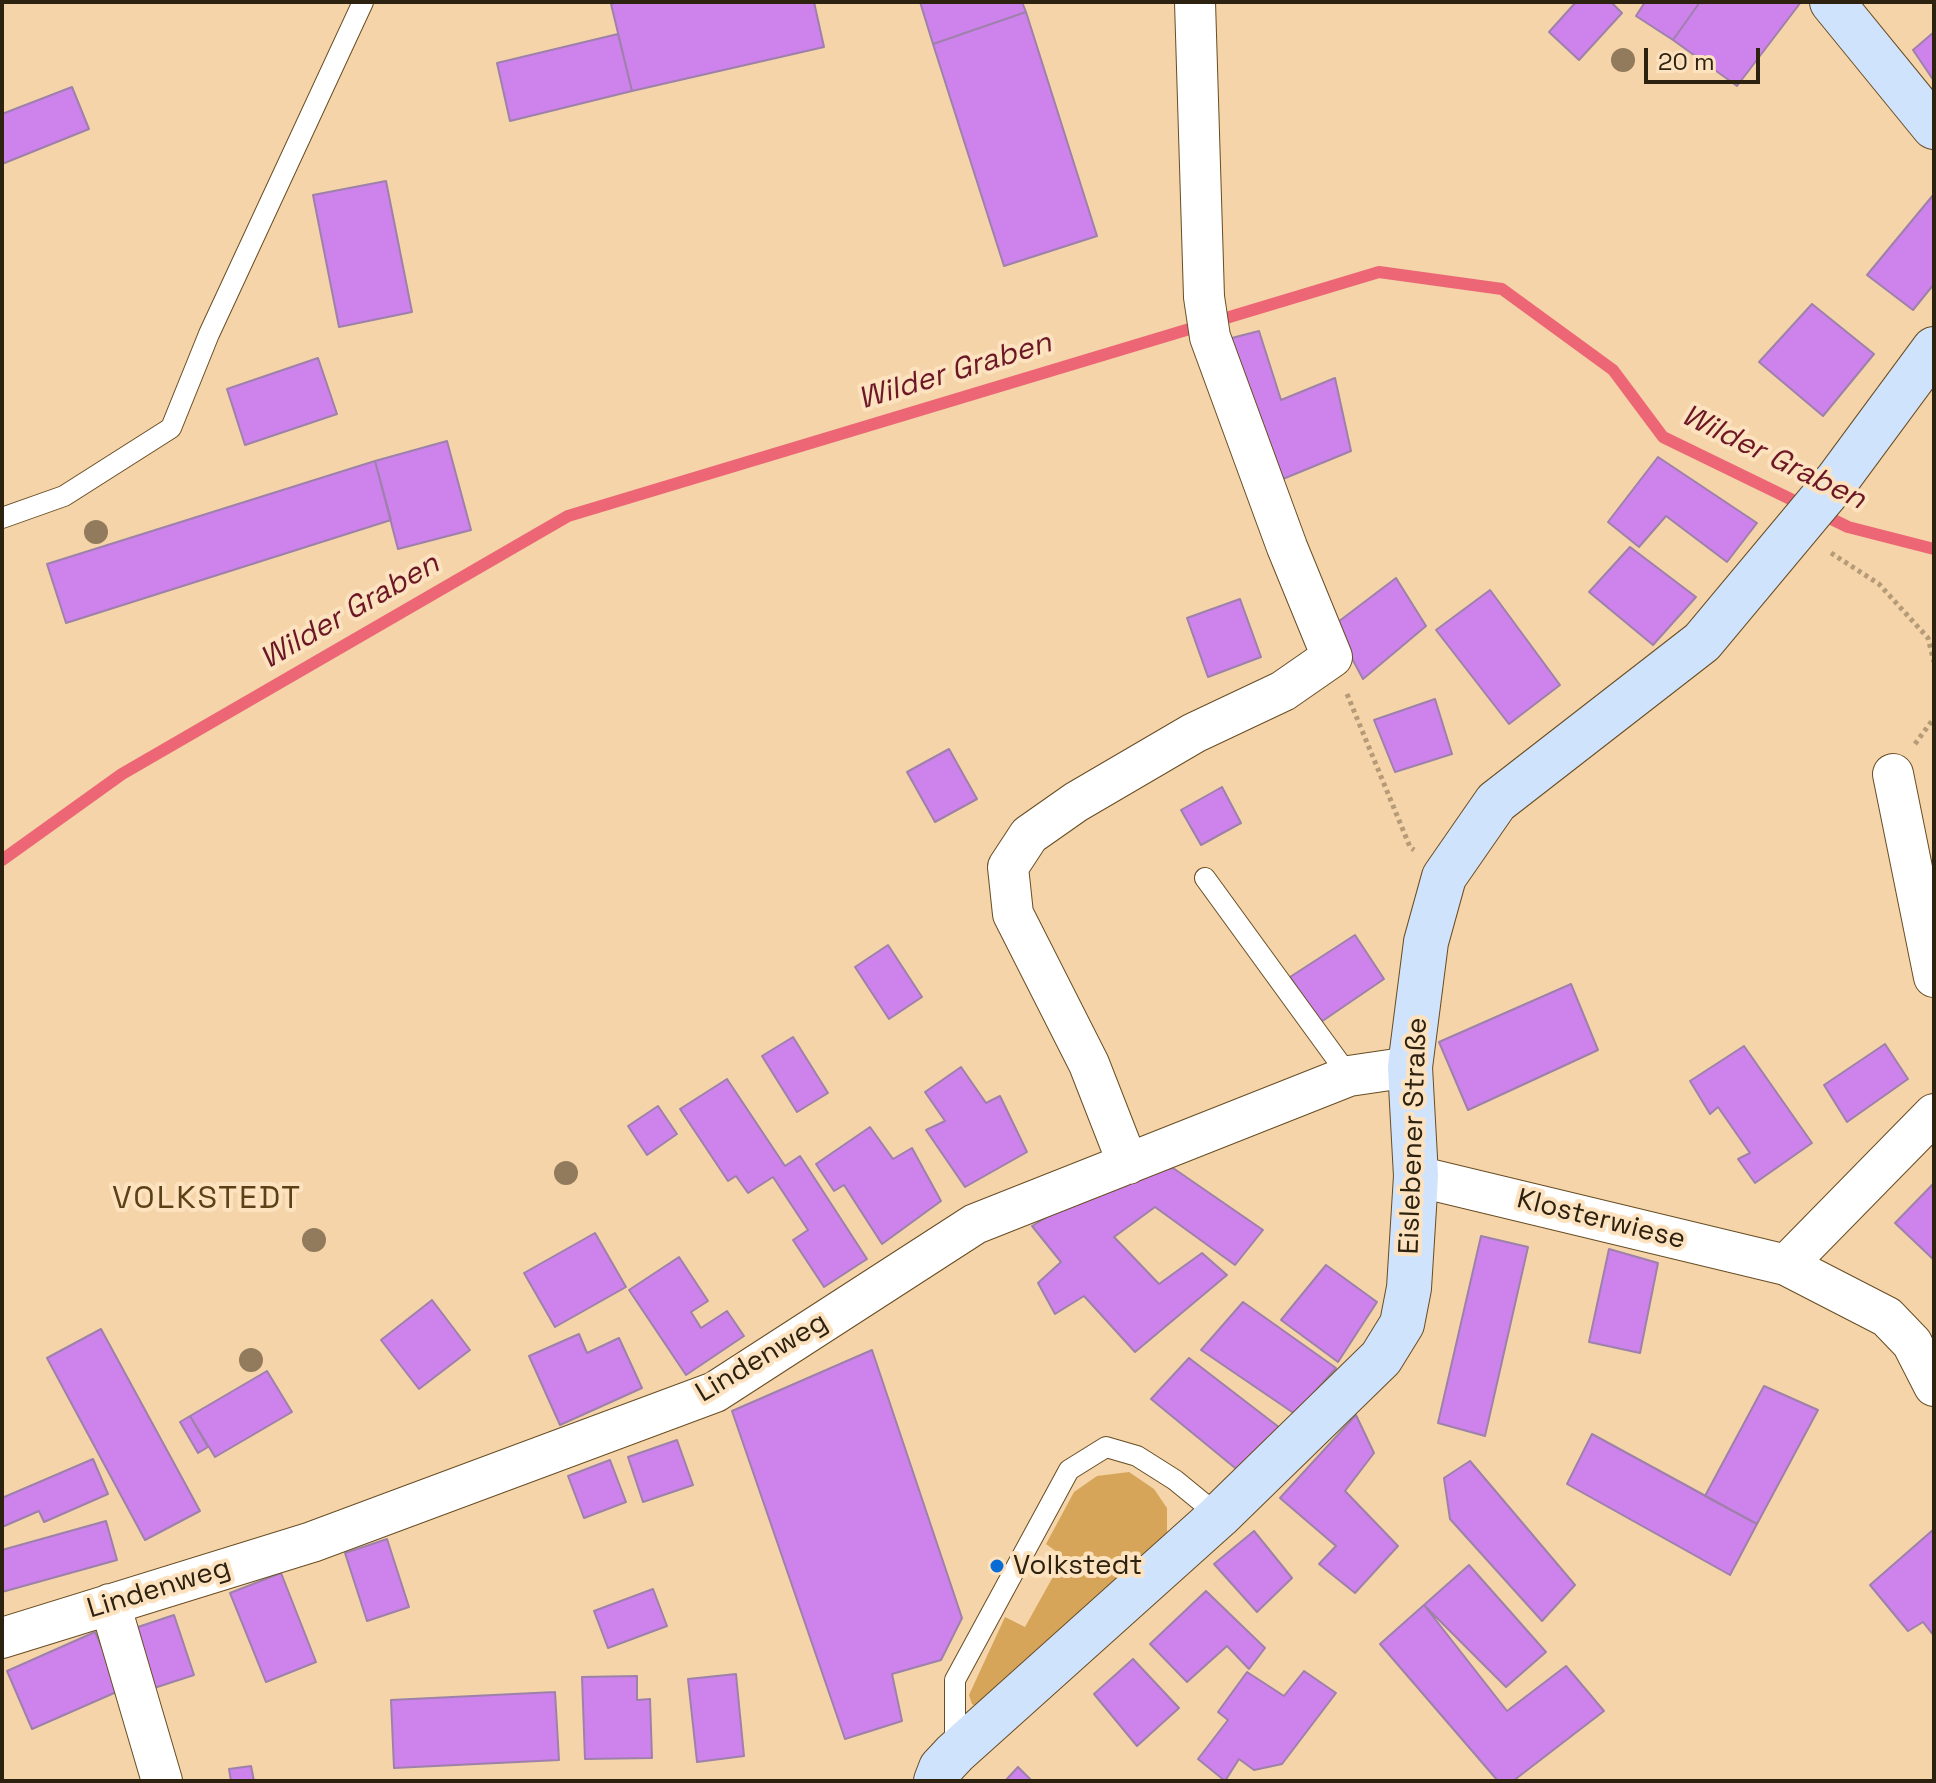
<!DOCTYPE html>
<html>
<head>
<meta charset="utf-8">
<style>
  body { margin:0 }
  #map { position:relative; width:1936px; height:1783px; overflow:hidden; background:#f4d4a8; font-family:"Space Grotesk",sans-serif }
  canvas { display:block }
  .frame { position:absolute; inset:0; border:4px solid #2d2110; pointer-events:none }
  .scale { position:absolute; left:1644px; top:48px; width:116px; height:36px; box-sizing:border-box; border:4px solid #2d2110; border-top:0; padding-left:10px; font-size:24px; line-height:28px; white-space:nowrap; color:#2d2110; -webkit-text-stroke:6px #fce2bf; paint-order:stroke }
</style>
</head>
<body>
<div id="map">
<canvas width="1936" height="1783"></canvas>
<div class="frame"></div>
<div class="scale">20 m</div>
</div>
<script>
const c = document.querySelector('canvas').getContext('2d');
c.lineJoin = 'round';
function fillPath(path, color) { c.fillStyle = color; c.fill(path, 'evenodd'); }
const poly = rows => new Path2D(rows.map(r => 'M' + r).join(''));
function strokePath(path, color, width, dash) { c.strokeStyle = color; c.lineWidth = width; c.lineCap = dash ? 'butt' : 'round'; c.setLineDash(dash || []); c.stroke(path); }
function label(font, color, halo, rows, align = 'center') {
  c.font = font + ' "Space Grotesk",sans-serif'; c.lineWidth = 8; c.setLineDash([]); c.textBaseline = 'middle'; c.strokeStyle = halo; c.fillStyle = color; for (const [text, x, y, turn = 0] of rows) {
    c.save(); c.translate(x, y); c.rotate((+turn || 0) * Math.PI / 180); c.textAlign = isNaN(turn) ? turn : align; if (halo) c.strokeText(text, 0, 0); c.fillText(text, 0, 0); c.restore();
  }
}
fillPath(poly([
  [1129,1472,1154,1489,1167,1508,1167,1536,981,1710,972,1704,969,1695,1005,1617,1025,1627,1064,1557,1046,1544,1074,1492,1097,1476]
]), '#d7a55a');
strokePath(poly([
  [2,860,122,774,568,516,1379,272,1502,289,1613,370,1663,437,1848,527,1934,549]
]), '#ed6675', 12);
const building = poly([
  [618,2,814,2,824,47,632,91,611,4,618,2],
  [920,2,1022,2,1026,12,933,44,920,2],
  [1576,2,1611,2,1622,13,1579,60,1549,32,1576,2],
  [1645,2,1700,2,1673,40,1636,16,1645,2],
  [1700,2,1801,2,1737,86,1673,40,1700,2],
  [1026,12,1097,236,1004,266,933,44,1026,12],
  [1934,32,1934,81,1913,50,1934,32],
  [618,34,632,91,510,121,497,63,618,34],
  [72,87,89,129,2,164,2,114,72,87],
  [386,181,412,312,339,327,313,195,386,181],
  [1934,194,1934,284,1913,310,1867,275,1934,194],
  [1812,304,1874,354,1823,416,1759,362,1812,304],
  [1259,331,1281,400,1335,378,1351,451,1278,481,1224,340,1259,331],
  [318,358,337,414,245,445,227,389,318,358],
  [447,441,471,530,398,549,375,461,447,441],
  [1658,457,1757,523,1727,562,1666,516,1639,547,1608,522,1658,457],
  [375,461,391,520,66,623,47,564,375,461],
  [1630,547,1696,597,1653,645,1589,592,1630,547],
  [1396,578,1426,626,1363,679,1334,625,1396,578],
  [1490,590,1560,685,1509,724,1436,630,1490,590],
  [1240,599,1261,657,1208,677,1187,618,1240,599],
  [1435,699,1452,754,1395,772,1374,720,1435,699],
  [949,749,977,799,935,822,907,772,949,749],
  [1222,787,1241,823,1201,845,1181,810,1222,787],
  [1355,935,1384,979,1321,1022,1290,977,1355,935],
  [888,945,922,997,889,1019,855,967,888,945],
  [1571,984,1598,1050,1468,1110,1439,1042,1571,984],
  [793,1037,828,1093,797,1112,762,1056,793,1037],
  [1885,1044,1908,1079,1847,1122,1824,1085,1885,1044],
  [1744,1046,1812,1143,1755,1183,1738,1159,1750,1153,1718,1107,1710,1114,1690,1081,1744,1046],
  [961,1067,986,1103,1000,1096,1027,1152,965,1187,926,1130,945,1121,925,1092,961,1067],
  [727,1079,785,1166,800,1156,867,1259,824,1287,793,1240,808,1230,773,1177,748,1193,736,1176,728,1181,680,1109,727,1079],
  [658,1106,677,1134,647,1155,628,1126,658,1106],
  [870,1127,893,1159,912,1148,941,1201,882,1244,844,1185,834,1191,816,1164,870,1127],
  [1173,1168,1263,1230,1235,1265,1155,1207,1114,1237,1159,1284,1202,1253,1227,1275,1135,1352,1084,1296,1055,1314,1038,1283,1061,1262,1032,1226,1106,1182,1173,1168],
  [1934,1183,1934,1260,1895,1223,1934,1183],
  [595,1233,626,1287,555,1327,524,1273,595,1233],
  [1481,1236,1528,1247,1485,1436,1438,1423,1481,1236],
  [1609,1249,1658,1263,1640,1353,1589,1342,1609,1249],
  [679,1257,708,1301,691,1312,701,1328,727,1311,744,1336,686,1375,629,1290,679,1257],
  [1326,1265,1377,1302,1338,1362,1281,1320,1326,1265],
  [432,1300,470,1350,419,1389,381,1340,432,1300],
  [1243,1302,1336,1368,1295,1414,1201,1350,1243,1302],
  [101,1329,200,1511,145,1540,47,1358,101,1329],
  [579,1334,587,1353,619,1338,642,1388,560,1425,529,1356,579,1334],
  [872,1350,962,1618,941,1660,892,1674,902,1721,845,1739,732,1411,872,1350],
  [1189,1358,1280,1428,1240,1472,1151,1399,1189,1358],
  [267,1371,292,1412,215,1457,190,1416,267,1371],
  [1764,1386,1818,1410,1757,1524,1705,1496,1764,1386],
  [1356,1415,1374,1453,1345,1491,1398,1546,1355,1593,1319,1564,1336,1546,1280,1498,1356,1415],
  [190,1416,208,1447,198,1453,180,1422,190,1416],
  [1592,1434,1757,1524,1730,1575,1567,1484,1592,1434],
  [677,1440,693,1485,643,1502,628,1457,677,1440],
  [93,1459,108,1494,44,1522,39,1511,2,1527,2,1498,93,1459],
  [610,1460,626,1502,584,1518,568,1476,610,1460],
  [1470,1461,1575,1585,1542,1621,1450,1519,1444,1478,1470,1461],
  [106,1521,117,1560,2,1592,2,1550,106,1521],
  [1934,1529,1934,1636,1923,1622,1908,1631,1870,1585,1934,1529],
  [1254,1531,1292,1578,1257,1612,1214,1564,1254,1531],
  [387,1539,409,1607,367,1621,345,1553,387,1539],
  [1469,1565,1546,1652,1506,1687,1424,1605,1469,1565],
  [281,1573,316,1662,266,1682,230,1593,281,1573],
  [653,1589,667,1626,608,1648,594,1611,653,1589],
  [1206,1591,1265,1648,1249,1669,1227,1646,1187,1682,1150,1644,1206,1591],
  [1424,1605,1507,1711,1566,1666,1604,1711,1513,1781,1498,1781,1380,1644,1424,1605],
  [174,1615,194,1675,151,1689,132,1629,174,1615],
  [95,1632,121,1690,32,1729,7,1671,95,1632],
  [1133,1659,1179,1708,1137,1746,1094,1694,1133,1659],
  [1304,1671,1336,1693,1282,1764,1254,1770,1239,1759,1225,1781,1198,1759,1228,1720,1218,1712,1247,1672,1284,1696,1304,1671],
  [736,1674,744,1756,697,1762,688,1679,736,1674],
  [637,1676,637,1700,650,1699,652,1758,585,1759,582,1677,637,1676],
  [555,1692,559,1760,394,1768,391,1700,555,1692],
  [251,1766,254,1781,231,1781,229,1769,251,1766],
  [1018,1767,1032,1781,1005,1781,1018,1767]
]);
fillPath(building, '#ce82ec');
strokePath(building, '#9e81aa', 2);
const lane = poly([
  [2,518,64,496,171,428,209,334,363,2],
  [1205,878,1349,1076],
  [955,1748,955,1680,1069,1470,1106,1447,1137,1456,1175,1480,1219,1516]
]);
const street = poly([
  [1893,774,1934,977],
  [1128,1164,1089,1064,1013,914,1008,867,1029,835,1076,802,1194,733,1283,691,1332,657,1287,547,1210,337,1204,297,1195,2],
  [1416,1176,1786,1265,1887,1317,1912,1343,1934,1386],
  [1786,1265,1934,1114],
  [110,1604,162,1781],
  [2,1638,312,1542,715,1392,975,1224,1349,1076,1410,1067]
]);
const secondary = poly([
  [1832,2,1934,127],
  [936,1781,941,1768,955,1753,1219,1516,1381,1358,1402,1324,1409,1288,1416,1176,1410,1067,1426,942,1444,877,1496,802,1702,642,1838,479,1934,349]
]);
strokePath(lane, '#684d24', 22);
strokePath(street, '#684d24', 42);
strokePath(secondary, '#684d24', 46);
strokePath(poly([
  [1831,553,1879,584,1928,638,1934,662],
  [1347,694,1410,847,1414,850],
  [1915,744,1934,718]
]), '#b59b78', 5, [4, 4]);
strokePath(lane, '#fff', 20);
strokePath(street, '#fff', 40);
strokePath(secondary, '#d0e3fd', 44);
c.fillStyle = '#917b5c';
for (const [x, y] of [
  [1623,60],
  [96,532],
  [566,1173],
  [314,1240],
  [251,1360]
]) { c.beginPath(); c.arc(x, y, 12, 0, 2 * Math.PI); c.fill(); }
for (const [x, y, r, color] of [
  [997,1566,8,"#096cd4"]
]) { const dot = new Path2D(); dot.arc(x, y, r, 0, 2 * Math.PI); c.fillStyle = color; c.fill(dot); strokePath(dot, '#fce2bf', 3); }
label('28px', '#2d2110', '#fce2bf', [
  ["Eislebener Straße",1414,1136,-88],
  ["Klosterwiese",1601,1220,14],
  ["Lindenweg",762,1358,-31],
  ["Lindenweg",159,1589,-17]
]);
label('28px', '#2d2110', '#fce2bf', [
  ["Volkstedt",1013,1566]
], 'left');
label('italic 30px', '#6c1726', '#fce2bf', [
  ["Wilder Graben",955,372,-17],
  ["Wilder Graben",1773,458,26],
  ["Wilder Graben",350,612,-30]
]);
c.letterSpacing = '2px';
label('32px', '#5c4117', '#fce2bf', [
  ["VOLKSTEDT",207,1199]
]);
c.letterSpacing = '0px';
</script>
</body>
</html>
